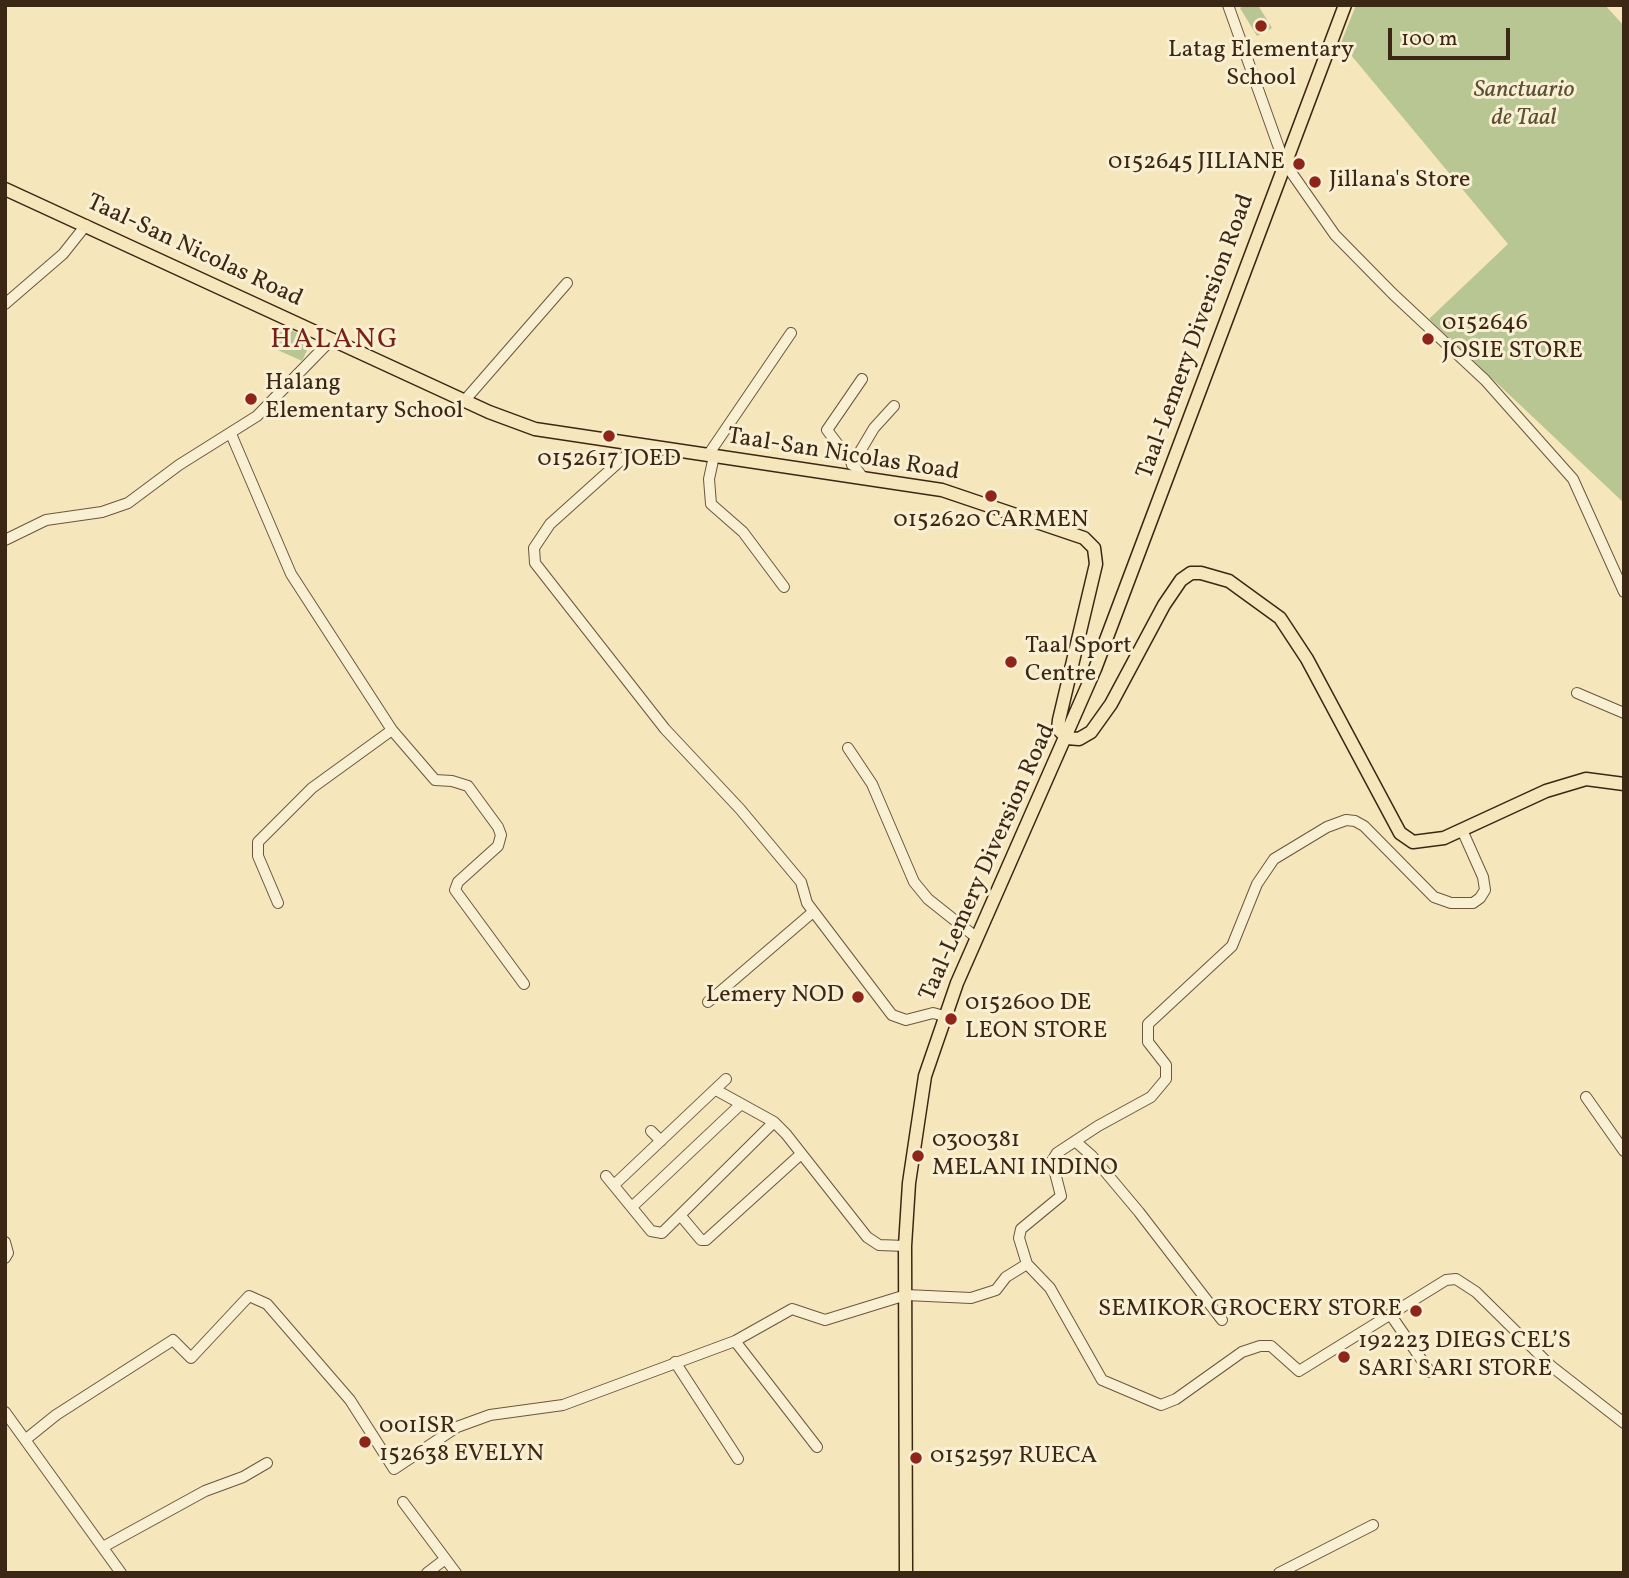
<!DOCTYPE html>
<html>
<head>
<meta charset="utf-8">
<style>
  body { margin:0 }
  #map { position:relative; width:1629px; height:1578px; overflow:hidden; background:#f6e6bb; font-family:Vollkorn,serif }
  canvas { display:block }
  .frame { position:absolute; inset:0; border:7px solid #3c2715; pointer-events:none }
  .scale { position:absolute; left:1388px; top:28px; width:122px; height:32px; box-sizing:border-box; border:4px solid #3c2715; border-top:0; padding-left:9px; font-size:21px; line-height:24px; white-space:nowrap; color:#3c2715; -webkit-text-stroke:5px #f9efd3; paint-order:stroke }
</style>
</head>
<body>
<div id="map">
<canvas width="1629" height="1578"></canvas>
<div class="frame"></div>
<div class="scale">100 m</div>
</div>
<script>
const c = document.querySelector('canvas').getContext('2d');
c.lineJoin = 'round';
function fillPath(path, color) { c.fillStyle = color; c.fill(path, 'evenodd'); }
const poly = rows => new Path2D(rows.map(r => 'M' + r).join(''));
function strokePath(path, color, width, dash) { c.strokeStyle = color; c.lineWidth = width; c.lineCap = dash ? 'butt' : 'round'; c.setLineDash(dash || []); c.stroke(path); }
function label(font, color, halo, rows, align = 'center') {
  c.font = font + ' Vollkorn,serif'; c.lineWidth = 6; c.setLineDash([]); c.textBaseline = 'middle'; c.strokeStyle = halo; c.fillStyle = color; for (const [text, x, y, turn = 0] of rows) {
    c.save(); c.translate(x, y); c.rotate((+turn || 0) * Math.PI / 180); c.textAlign = isNaN(turn) ? turn : align; if (halo) c.strokeText(text, 0, 0); c.fillText(text, 0, 0); c.restore();
  }
}
fillPath(poly([
  [1245,5,1258,5,1272,28,1257,36,1240,8],
  [1356,5,1605,5,1624,26,1624,503,1429,319,1508,244,1341,43],
  [281,325,312,340,302,361,271,347]
]), '#b8c693');
const minor = poly([
  [1228,5,1284,162,1335,235,1393,294,1485,380,1573,479,1624,592],
  [5,304,63,254,86,225],
  [862,379,827,430,864,479],
  [465,400,567,283],
  [231,434,291,574,392,730,312,788,258,842,258,856,278,903],
  [639,444,550,524,534,548,535,563,665,729,740,809,801,882,807,903,892,1015,906,1020,933,1013,944,1016],
  [708,455,791,333],
  [714,456,709,479,711,504,743,532,784,587],
  [852,465,874,428,894,406],
  [5,540,46,520,102,512,128,503,179,465,257,416,332,339],
  [1577,693,1624,713],
  [392,730,435,780,452,781,468,786,498,827,501,835,498,846,458,882,455,890,524,984],
  [848,748,872,784,914,882,928,899,977,938],
  [708,1002,813,912],
  [716,1090,774,1122,786,1134,867,1237,879,1245,905,1246],
  [1586,1097,1624,1151],
  [651,1131,661,1141],
  [1075,1141,1092,1156,1139,1212,1222,1320],
  [606,1176,651,1231,662,1233,774,1122],
  [614,1185,726,1079],
  [633,1206,741,1104],
  [681,1216,701,1240,706,1240,801,1154],
  [5,1242,8,1253,5,1258],
  [1027,1264,1019,1238,1021,1229,1061,1196,1052,1161,1057,1153,1098,1126,1151,1097,1166,1079,1166,1065,1148,1042,1148,1024,1232,946,1257,884,1274,859,1327,827,1346,820,1355,821,1364,826,1434,897,1451,903,1473,903,1480,898,1485,890,1483,877,1462,830],
  [1390,1314,1430,1372],
  [735,1341,817,1447],
  [675,1362,738,1459],
  [5,1412,121,1573],
  [25,1440,56,1415,173,1340,191,1358,249,1296,267,1304,350,1400,394,1469,457,1427,490,1415,563,1405,735,1341,792,1309,825,1320,906,1295,971,1298,996,1290,1006,1277,1027,1264,1050,1288,1102,1380,1161,1405,1176,1399,1242,1352,1260,1346,1271,1346,1299,1371,1446,1280,1456,1279,1476,1292,1551,1366,1624,1423],
  [403,1502,456,1573],
  [103,1547,205,1491,243,1477,267,1463],
  [427,1573,444,1560],
  [1279,1573,1373,1525]
]);
const major = poly([
  [5,189,489,412,535,429,942,490,1084,538,1094,548,1096,564,1059,720,1058,729,1067,738,1079,739,1091,732,1111,704,1164,605,1181,580,1191,573,1201,573,1229,581,1280,618,1307,659,1400,833,1413,842,1444,838,1546,791,1586,779,1624,784],
  [906,1573,905,1246,909,1183,925,1076,957,983,1095,669,1345,5]
]);
strokePath(minor, '#6a573e', 12);
strokePath(major, '#3c2715', 15);
strokePath(minor, '#f9efd3', 10);
strokePath(major, '#f6e6bb', 12);
for (const [x, y, r, color] of [
  [1261,26,7,"#8f2418"],
  [1299,164,7,"#8f2418"],
  [1315,182,7,"#8f2418"],
  [1428,339,7,"#8f2418"],
  [251,399,7,"#8f2418"],
  [609,436,7,"#8f2418"],
  [991,496,7,"#8f2418"],
  [1011,662,7,"#8f2418"],
  [858,997,7,"#8f2418"],
  [951,1019,7,"#8f2418"],
  [918,1156,7,"#8f2418"],
  [1416,1311,7,"#8f2418"],
  [1344,1357,7,"#8f2418"],
  [365,1442,7,"#8f2418"],
  [916,1458,7,"#8f2418"]
]) { const dot = new Path2D(); dot.arc(x, y, r, 0, 2 * Math.PI); c.fillStyle = color; c.fill(dot); strokePath(dot, '#f9efd3', 2.5); }
label('24px', '#3c2715', '#f9efd3', [
  ["Latag Elementary",1261,52,"center"],
  ["School",1261,80,"center"],
  ["0152645 JILIANE",1285,164,"right"],
  ["Jillana's Store",1329,182],
  ["0152646",1442,325],
  ["JOSIE STORE",1442,353],
  ["Halang",265,385],
  ["Elementary School",265,413],
  ["0152617 JOED",609,461,"center"],
  ["0152620 CARMEN",991,522,"center"],
  ["Taal Sport",1025,648],
  ["Centre",1025,676],
  ["Lemery NOD",844,997,"right"],
  ["0152600 DE",965,1005],
  ["LEON STORE",965,1033],
  ["0300381",932,1142],
  ["MELANI INDINO",932,1170],
  ["SEMIKOR GROCERY STORE",1402,1311,"right"],
  ["192223 DIEGS CEL’S",1358,1343],
  ["SARI SARI STORE",1358,1371],
  ["001ISR",379,1428],
  ["152638 EVELYN",379,1456],
  ["0152597 RUECA",930,1458]
], 'left');
label('italic 24px', '#5b4f34', '#f9efd3', [
  ["Sanctuario",1524,92],
  ["de Taal",1524,120]
]);
label('24px', '#3c2715', '#f9efd3', [
  ["Taal-San Nicolas Road",194,252,25],
  ["Taal-Lemery Diversion Road",1197,337,-70],
  ["Taal-San Nicolas Road",843,456,9],
  ["Taal-Lemery Diversion Road",989,863,-66]
]);
c.letterSpacing = '2px';
label('28px', '#7a1f14', '#f9efd3', [
  ["HALANG",335,342]
]);
c.letterSpacing = '0px';
</script>
</body>
</html>
